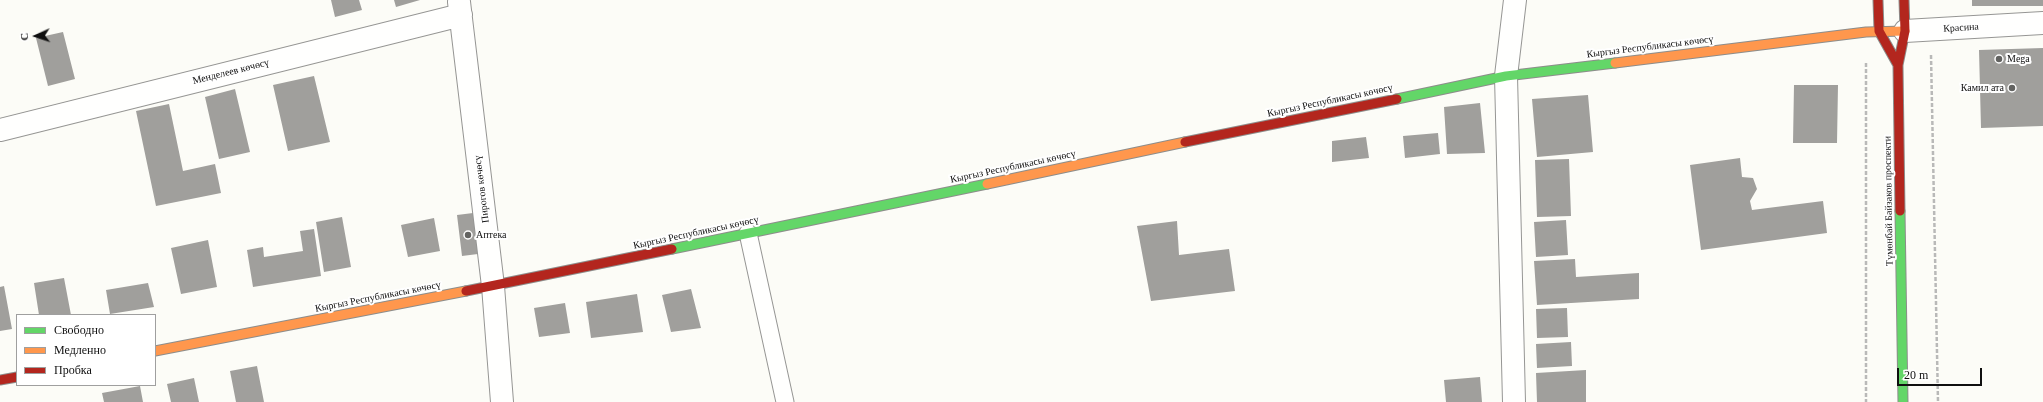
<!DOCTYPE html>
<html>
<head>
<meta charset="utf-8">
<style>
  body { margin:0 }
  #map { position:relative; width:2043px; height:402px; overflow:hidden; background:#fcfcf7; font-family:Georgia,serif }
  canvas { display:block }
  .legend { position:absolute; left:16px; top:314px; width:140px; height:72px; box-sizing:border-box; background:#fff; border:1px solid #9f9f9f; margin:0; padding:5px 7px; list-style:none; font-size:12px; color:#101010 }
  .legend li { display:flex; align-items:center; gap:8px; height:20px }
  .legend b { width:20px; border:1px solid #9f9f9f }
  .north { position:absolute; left:16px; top:16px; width:40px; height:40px; -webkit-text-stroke:3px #fff; paint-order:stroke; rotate:267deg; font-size:11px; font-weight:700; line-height:16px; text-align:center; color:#101010 }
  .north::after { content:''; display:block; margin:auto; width:14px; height:18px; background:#101010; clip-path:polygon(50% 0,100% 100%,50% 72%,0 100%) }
  .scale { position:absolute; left:1897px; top:368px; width:85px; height:18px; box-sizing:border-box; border:2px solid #101010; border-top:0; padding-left:5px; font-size:12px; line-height:14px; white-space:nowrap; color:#101010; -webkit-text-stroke:3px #fff; paint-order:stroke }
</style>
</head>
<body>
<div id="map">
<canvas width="2043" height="402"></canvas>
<ul class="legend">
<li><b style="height:5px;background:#63d668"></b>Свободно</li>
<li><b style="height:5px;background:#ff974d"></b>Медленно</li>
<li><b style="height:5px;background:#b3261e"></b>Пробка</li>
</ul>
<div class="north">С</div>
<div class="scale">20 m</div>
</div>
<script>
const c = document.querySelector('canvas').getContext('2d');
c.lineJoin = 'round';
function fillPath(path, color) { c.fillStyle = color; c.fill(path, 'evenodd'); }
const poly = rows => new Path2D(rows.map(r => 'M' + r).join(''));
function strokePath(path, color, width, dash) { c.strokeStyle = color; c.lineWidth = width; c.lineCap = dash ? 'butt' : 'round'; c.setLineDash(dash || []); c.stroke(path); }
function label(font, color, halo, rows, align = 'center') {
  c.font = font + ' Georgia,serif'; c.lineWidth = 4; c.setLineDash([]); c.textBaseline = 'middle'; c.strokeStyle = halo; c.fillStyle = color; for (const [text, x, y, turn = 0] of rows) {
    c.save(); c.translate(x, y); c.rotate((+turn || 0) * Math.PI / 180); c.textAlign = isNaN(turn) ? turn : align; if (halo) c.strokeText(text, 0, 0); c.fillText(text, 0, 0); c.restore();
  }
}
fillPath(poly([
  [331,0,359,0,362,10,335,17],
  [394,0,420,0,396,7],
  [1972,0,2043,0,2043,6,1972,6],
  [63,32,75,79,48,86,36,38],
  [2043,48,2043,126,1981,128,1979,50],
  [314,76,330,142,288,151,273,85],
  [1794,85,1838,85,1837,143,1793,143],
  [235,89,250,152,219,159,205,97],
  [1588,95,1593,152,1537,157,1532,99],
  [1480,103,1485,153,1447,154,1444,107],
  [169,104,183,171,215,164,221,193,156,206,136,111],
  [1438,133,1440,154,1405,158,1403,136],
  [1366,137,1369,158,1332,162,1332,141],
  [1740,158,1742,177,1753,178,1757,189,1750,201,1752,210,1823,201,1827,233,1701,250,1690,165],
  [1569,159,1571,216,1537,217,1535,160],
  [473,213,478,254,462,256,457,215],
  [342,217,351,267,324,272,316,222],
  [434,218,440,251,408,257,401,225],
  [1566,220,1568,255,1536,257,1534,222],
  [1177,221,1179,255,1229,249,1235,291,1151,301,1137,226],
  [314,229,321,276,253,287,247,250,263,247,264,257,303,251,300,231],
  [208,240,217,287,181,294,171,248],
  [1575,259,1576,277,1639,273,1639,299,1537,305,1534,261],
  [64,278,71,315,39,315,34,283],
  [148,283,154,307,110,314,106,290],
  [4,286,12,329,0,331,0,287],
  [691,289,701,328,671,332,662,295],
  [637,294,643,332,591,338,586,302],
  [565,303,570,333,539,337,534,308],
  [1567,308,1568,337,1537,338,1536,309],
  [1571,342,1572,366,1537,368,1536,344],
  [257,366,264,402,236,402,230,371],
  [1586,370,1586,402,1537,402,1536,373],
  [1480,377,1482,402,1446,402,1444,380],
  [194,378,199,402,171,402,167,384],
  [140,386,143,402,104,402,102,393]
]), '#a09f9c');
const lane = poly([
  [748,233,785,402]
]);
const street = poly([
  [459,2,493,286,502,402],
  [1905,31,2043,23],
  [0,130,461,15],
  [1514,402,1506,76,1515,0]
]);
const fast = poly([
  [1397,99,1506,76,1615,63],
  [1900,211,1903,402],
  [672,249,987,184]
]);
const slow = poly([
  [1615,63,1866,32,1905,31],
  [987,184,1185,142],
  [155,351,466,291]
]);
const jam = poly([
  [1878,0,1879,31,1898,65],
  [1185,142,1397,99],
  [1900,211,1898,65,1905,31,1904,0],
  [466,291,672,249],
  [0,380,17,377]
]);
strokePath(lane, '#969694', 19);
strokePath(street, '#969694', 24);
strokePath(fast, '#8d8d8b', 11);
strokePath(slow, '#8d8d8b', 11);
strokePath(jam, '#8d8d8b', 11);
strokePath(poly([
  [1931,55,1938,402],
  [1866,63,1866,402]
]), '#b9b9b8', 2.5, [4, 2]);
strokePath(lane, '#fffffe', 17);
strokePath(street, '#fffffe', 22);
strokePath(fast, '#63d668', 9);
strokePath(slow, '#ff974d', 9);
strokePath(jam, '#b3261e', 9);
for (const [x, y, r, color] of [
  [1999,59,4,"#636361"],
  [2012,88,4,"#636361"],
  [468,235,4,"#636361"]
]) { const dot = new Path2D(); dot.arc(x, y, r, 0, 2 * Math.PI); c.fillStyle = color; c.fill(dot); strokePath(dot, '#fff', 1.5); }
label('10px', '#101010', '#fff', [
  ["Красина",1961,28,-4],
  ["Кыргыз Республикасы көчөсү",1650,47,-7],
  ["Менделеев көчөсү",231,72,-14],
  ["Кыргыз Республикасы көчөсү",1330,101,-12],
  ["Кыргыз Республикасы көчөсү",1013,167,-12],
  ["Пирогов көчөсү",482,189,-97],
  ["Түмөнбай Байзаков проспекти",1889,201,-91],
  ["Кыргыз Республикасы көчөсү",696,233,-12],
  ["Кыргыз Республикасы көчөсү",378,297,-11]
]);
label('10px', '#101010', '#fff', [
  ["Mega",2007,59],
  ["Камил ата",2004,88,"right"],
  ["Аптека",476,235]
], 'left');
</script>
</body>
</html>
